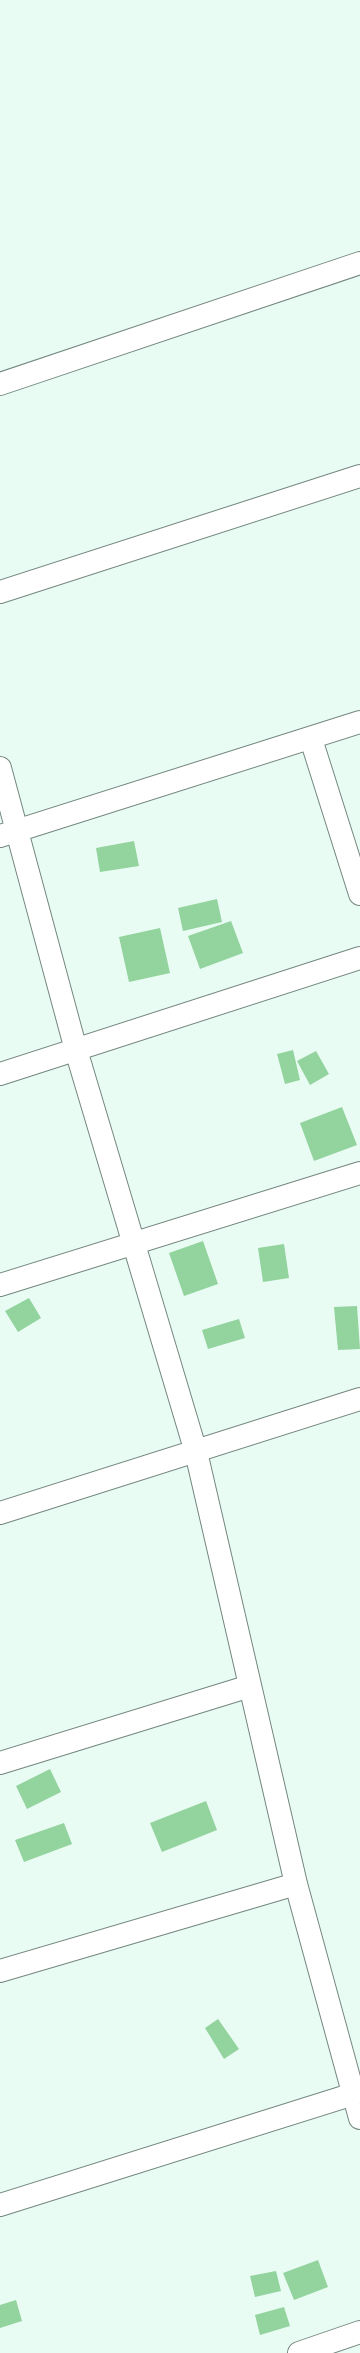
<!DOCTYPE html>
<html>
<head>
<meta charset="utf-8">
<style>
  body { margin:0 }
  canvas { display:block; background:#e8fcf4 }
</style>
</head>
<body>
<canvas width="360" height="2353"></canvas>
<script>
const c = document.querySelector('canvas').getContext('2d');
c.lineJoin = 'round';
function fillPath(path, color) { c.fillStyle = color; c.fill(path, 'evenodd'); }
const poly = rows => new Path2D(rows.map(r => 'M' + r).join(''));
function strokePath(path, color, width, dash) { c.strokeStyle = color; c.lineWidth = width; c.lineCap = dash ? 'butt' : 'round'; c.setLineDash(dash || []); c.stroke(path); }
fillPath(poly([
  [134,841,139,866,100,872,96,848],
  [217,899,222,922,183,931,178,908],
  [231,921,243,953,200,969,188,936],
  [160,928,170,973,129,982,119,937],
  [293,1050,300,1080,285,1084,277,1054],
  [316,1051,329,1074,310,1085,297,1061],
  [342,1107,357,1145,314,1161,300,1123],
  [203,1241,218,1284,184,1296,169,1253],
  [284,1244,289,1278,263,1282,258,1248],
  [29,1298,41,1318,18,1332,5,1311],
  [357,1306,360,1349,338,1350,334,1307],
  [239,1319,245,1338,208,1349,202,1330],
  [50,1769,61,1792,27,1809,16,1786],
  [206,1801,217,1830,162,1852,150,1823],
  [64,1823,72,1844,24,1862,15,1840],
  [218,2019,239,2049,224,2059,205,2028],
  [318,2260,328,2287,294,2300,283,2273],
  [276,2271,281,2291,255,2297,250,2276],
  [16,2300,22,2321,0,2328,0,2305],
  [284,2307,290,2326,260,2335,255,2315]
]), '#93d39d');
const minor = poly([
  [0,384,360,263],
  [0,592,360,476],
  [311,739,360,894],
  [0,768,76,1050,196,1452,296,1884,360,2118],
  [0,836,360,722],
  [0,1074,360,958],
  [0,1285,360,1173],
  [0,1513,360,1399],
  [0,1763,250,1686],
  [0,1971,296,1884],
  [0,2205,360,2092],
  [299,2353,360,2332]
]);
strokePath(minor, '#74867f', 24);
strokePath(minor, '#fff', 22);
</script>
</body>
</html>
